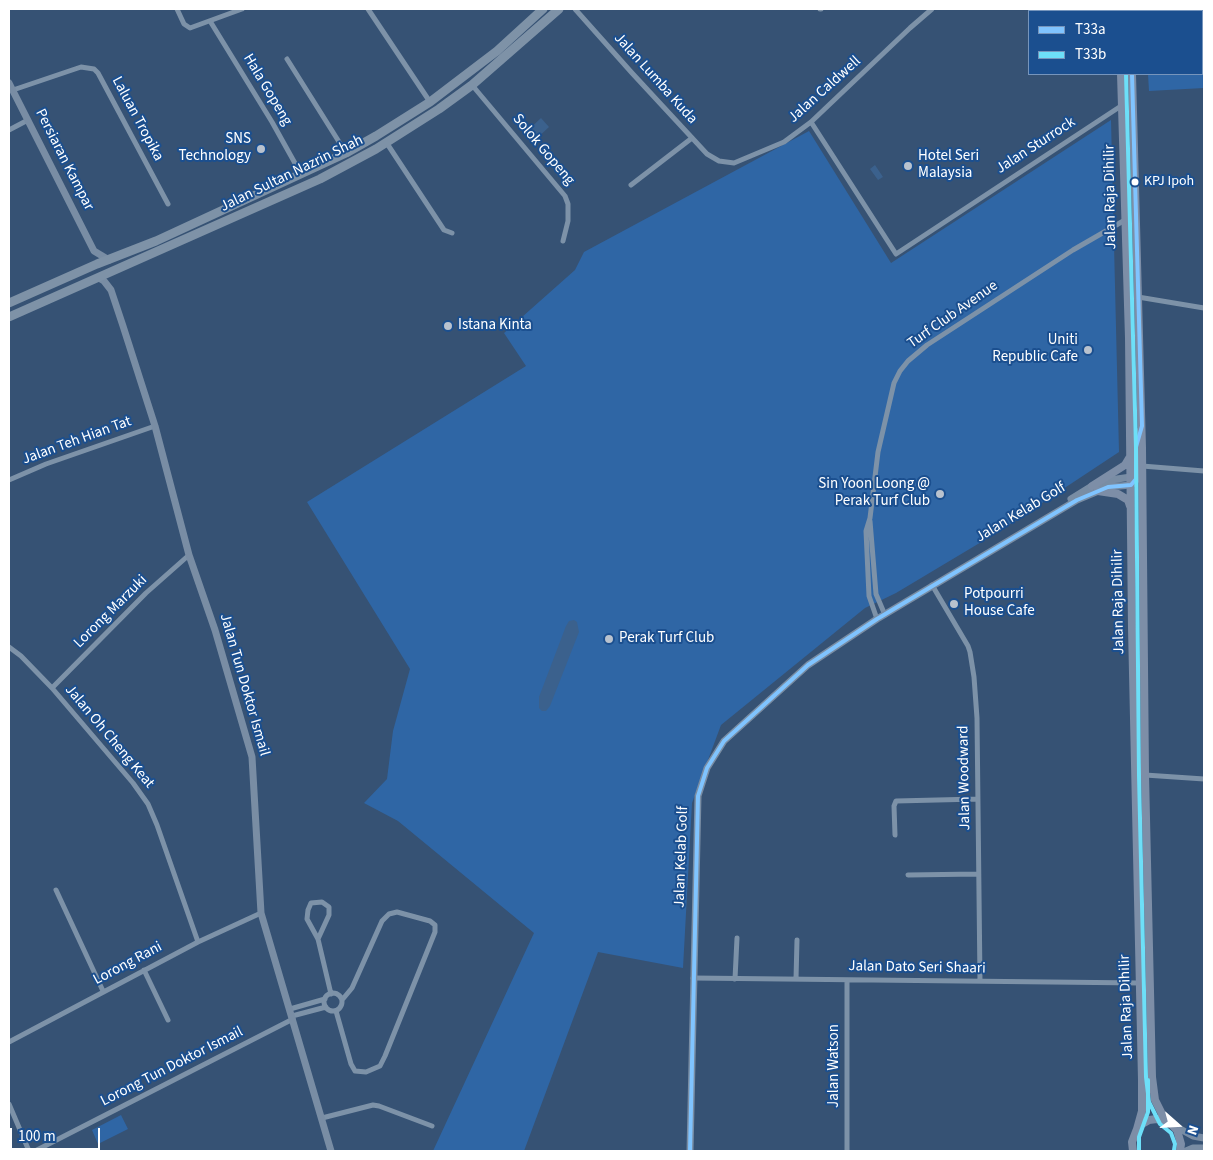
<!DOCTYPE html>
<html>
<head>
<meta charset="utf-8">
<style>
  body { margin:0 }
  #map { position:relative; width:1213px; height:1160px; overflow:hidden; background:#365274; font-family:"Source Sans 3",sans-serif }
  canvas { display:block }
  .frame { position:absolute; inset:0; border:10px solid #fff; pointer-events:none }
  .legend { position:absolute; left:1028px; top:10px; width:175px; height:65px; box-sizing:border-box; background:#1b4f8f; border:1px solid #7695bc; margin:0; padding:6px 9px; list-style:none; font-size:15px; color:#fff }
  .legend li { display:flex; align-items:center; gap:10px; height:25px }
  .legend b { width:25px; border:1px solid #7695bc }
  .north { position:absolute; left:1153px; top:1100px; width:50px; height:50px; -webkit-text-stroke:4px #1b4f8f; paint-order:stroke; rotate:109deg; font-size:14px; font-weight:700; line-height:20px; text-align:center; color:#fff }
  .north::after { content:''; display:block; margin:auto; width:18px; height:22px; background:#fff; clip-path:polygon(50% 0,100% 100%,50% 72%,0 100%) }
  .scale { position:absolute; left:10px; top:1128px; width:90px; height:22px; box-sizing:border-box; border:2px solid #fff; border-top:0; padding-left:6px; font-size:15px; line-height:18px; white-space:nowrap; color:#fff; -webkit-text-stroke:4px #1b4f8f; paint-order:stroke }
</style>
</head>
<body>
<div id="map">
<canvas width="1213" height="1160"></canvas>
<div class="frame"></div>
<ul class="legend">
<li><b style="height:6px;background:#80c4ff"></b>T33a</li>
<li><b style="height:6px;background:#6ddff8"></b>T33b</li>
</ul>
<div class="north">N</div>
<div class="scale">100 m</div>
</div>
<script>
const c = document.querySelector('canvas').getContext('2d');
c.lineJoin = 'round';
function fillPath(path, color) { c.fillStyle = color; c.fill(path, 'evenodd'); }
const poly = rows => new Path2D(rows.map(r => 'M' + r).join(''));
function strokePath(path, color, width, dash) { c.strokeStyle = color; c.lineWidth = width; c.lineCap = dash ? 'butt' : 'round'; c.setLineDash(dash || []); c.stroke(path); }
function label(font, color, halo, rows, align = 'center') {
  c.font = font + ' "Source Sans 3",sans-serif'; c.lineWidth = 4; c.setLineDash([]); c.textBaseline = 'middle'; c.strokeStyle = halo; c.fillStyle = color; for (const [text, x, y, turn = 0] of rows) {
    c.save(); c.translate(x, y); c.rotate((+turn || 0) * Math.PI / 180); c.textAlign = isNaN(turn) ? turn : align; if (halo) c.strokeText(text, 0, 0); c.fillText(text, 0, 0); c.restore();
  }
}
fillPath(poly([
  [1204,41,1204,88,1149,91,1148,74,1202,74,1202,42],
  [1111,120,1119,452,998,532,896,593,865,608,721,725,692,803,683,968,598,952,524,1151,433,1151,534,933,398,821,364,803,387,779,393,731,410,669,307,502,526,366,504,333,575,270,584,252,809,131,891,263],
  [121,1115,128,1129,98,1144,92,1130]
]), '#2f66a5');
fillPath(poly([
  [541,118,549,127,533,142,525,133],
  [875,165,883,177,878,180,870,169],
  [574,620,577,622,579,632,550,706,546,711,542,711,539,708,539,697,566,626,569,621]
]), '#3b618d');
strokePath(poly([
  [177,9,184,24,190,28,242,9],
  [368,9,430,102],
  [575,9,632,73,707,154,719,161,734,163,784,142,811,122,910,28,932,9],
  [820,9,821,9],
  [210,21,272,122,301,174],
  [287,59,346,153],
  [472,85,565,196,568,204,568,221,563,241],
  [13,90,81,67,94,69,98,73,168,204],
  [811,122,896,254,1121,106],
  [9,130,28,120],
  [386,142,444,230,452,233],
  [631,185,692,138],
  [1138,297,1204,308],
  [1142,466,1204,471],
  [9,480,46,464,155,426],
  [870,521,876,594,885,615],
  [932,585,968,646,970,652,974,677,977,718,980,981],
  [877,619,869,596,866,531,870,518,878,452,894,383,900,371,908,361,927,345,1073,250,1125,220],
  [9,647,21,656,52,688,133,783,148,804,157,825,198,942],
  [52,688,146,593,189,555],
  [1145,775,1204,779],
  [895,835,894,806,896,801,978,799],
  [908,875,978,874],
  [56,890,103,991],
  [318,939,329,915,329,907,322,902,311,903,308,910,307,919,318,939,331,994],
  [144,970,168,1020],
  [693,978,1140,983],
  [735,979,737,938],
  [796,979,797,940],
  '324 1002a9 9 0 1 1 18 0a9 9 0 1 1-18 0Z',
  [290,1009,325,999],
  [336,1011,351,1064,355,1071,366,1072,380,1066,385,1056,435,932,435,925,430,921,397,912,389,914,382,921,352,988,342,1000],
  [292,1016,326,1007],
  [9,1042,198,942,261,913],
  [9,1104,29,1151],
  [322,1118,373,1105,379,1106,432,1126],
  [35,1151,293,1019],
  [847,1151,847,980]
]), '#7d92a8', 5);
strokePath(poly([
  [9,83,94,251,109,260],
  [99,278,104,281,111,290,123,326,155,426,189,555,215,630,252,757,261,913,331,1151],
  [1071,499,1092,486,1110,480,1131,477],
  [1173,1125,1193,1136,1204,1138],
  [690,1151,698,796,707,768,724,741,808,665,877,619,1077,500,1108,487,1131,485],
  [1186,1151,1193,1148,1204,1148]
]), '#798da4', 7);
strokePath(poly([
  [1119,9,1119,11],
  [1130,9,1130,11],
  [1121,74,1129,338,1132,628,1142,1080,1142,1111,1137,1129],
  [1132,74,1142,448,1145,775,1152,1077,1155,1100,1165,1120],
  [1131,485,1136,479,1136,447,1139,432],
  [1092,486,1125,465,1131,455],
  [1098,491,1118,494,1128,500,1130,506],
  [1133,1151,1132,1142,1137,1129,1142,1124,1149,1120,1157,1119,1169,1122,1177,1130,1181,1144,1180,1151]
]), '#7d8ea7', 8);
strokePath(poly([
  [9,303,97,264,156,241,346,153,376,136,430,102,451,86,497,51,543,9],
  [9,317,320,179,376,149,439,109,472,85,559,9]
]), '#7e92a7', 9);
strokePath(poly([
  [690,1151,698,796,707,768,724,741,808,665,877,619,1077,500,1108,487,1131,485,1136,479,1136,447,1142,426,1132,74]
]), '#80c4ff', 4);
strokePath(poly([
  [1126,74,1136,448,1139,775,1146,1077,1149,1102,1160,1124,1171,1133,1175,1144,1174,1150],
  [1139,1150,1139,1137,1148,1112,1148,1080]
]), '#6ddff8', 4);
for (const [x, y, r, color] of [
  [261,149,5,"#b9c2ce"],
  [908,166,5,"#b9c2ce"],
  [1135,182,4.5,"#fff"],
  [448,326,5,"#b9c2ce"],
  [1088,350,5,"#b9c2ce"],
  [940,494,5,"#b9c2ce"],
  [954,604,5,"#b9c2ce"],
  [609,639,5,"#b9c2ce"]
]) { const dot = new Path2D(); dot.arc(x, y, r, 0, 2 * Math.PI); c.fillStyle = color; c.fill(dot); strokePath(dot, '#1b4f8f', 2); }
label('14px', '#fff', '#1b4f8f', [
  ["KPJ Ipoh",1144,182]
], 'left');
label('15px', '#fff', '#1b4f8f', [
  ["Jalan Lumba Kuda",655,79,48],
  ["Hala Gopeng",267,90,59],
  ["Jalan Caldwell",825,90,-42],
  ["Laluan Tropika",137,119,62],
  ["Jalan Sturrock",1036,146,-33],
  ["Solok Gopeng",543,150,50],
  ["Persiaran Kampar",64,160,63],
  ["Jalan Sultan Nazrin Shah",292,174,-26],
  ["Jalan Raja Dihilir",1111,197,-91],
  ["Turf Club Avenue",953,315,-35],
  ["Jalan Teh Hian Tat",77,441,-20],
  ["Jalan Kelab Golf",1021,513,-31],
  ["Jalan Raja Dihilir",1119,602,-91],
  ["Lorong Marzuki",111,612,-45],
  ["Jalan Tun Doktor Ismail",244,685,74],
  ["Jalan Oh Cheng Keat",109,737,50],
  ["Jalan Woodward",965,778,-91],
  ["Jalan Kelab Golf",682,857,-88],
  ["Lorong Rani",128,964,-28],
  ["Jalan Dato Seri Shaari",917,968,1],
  ["Jalan Raja Dihilir",1127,1007,-92],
  ["Jalan Watson",835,1066,-90],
  ["Lorong Tun Doktor Ismail",172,1067,-27]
]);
label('15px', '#fff', '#1b4f8f', [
  ["SNS",251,140,"right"],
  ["Technology",251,157,"right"],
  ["Hotel Seri",918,157],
  ["Malaysia",918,174],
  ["Istana Kinta",458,326],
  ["Uniti",1078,341,"right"],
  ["Republic Cafe",1078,358,"right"],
  ["Sin Yoon Loong @",930,485,"right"],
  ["Perak Turf Club",930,502,"right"],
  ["Potpourri",964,595],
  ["House Cafe",964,612],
  ["Perak Turf Club",619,639]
], 'left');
</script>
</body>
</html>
